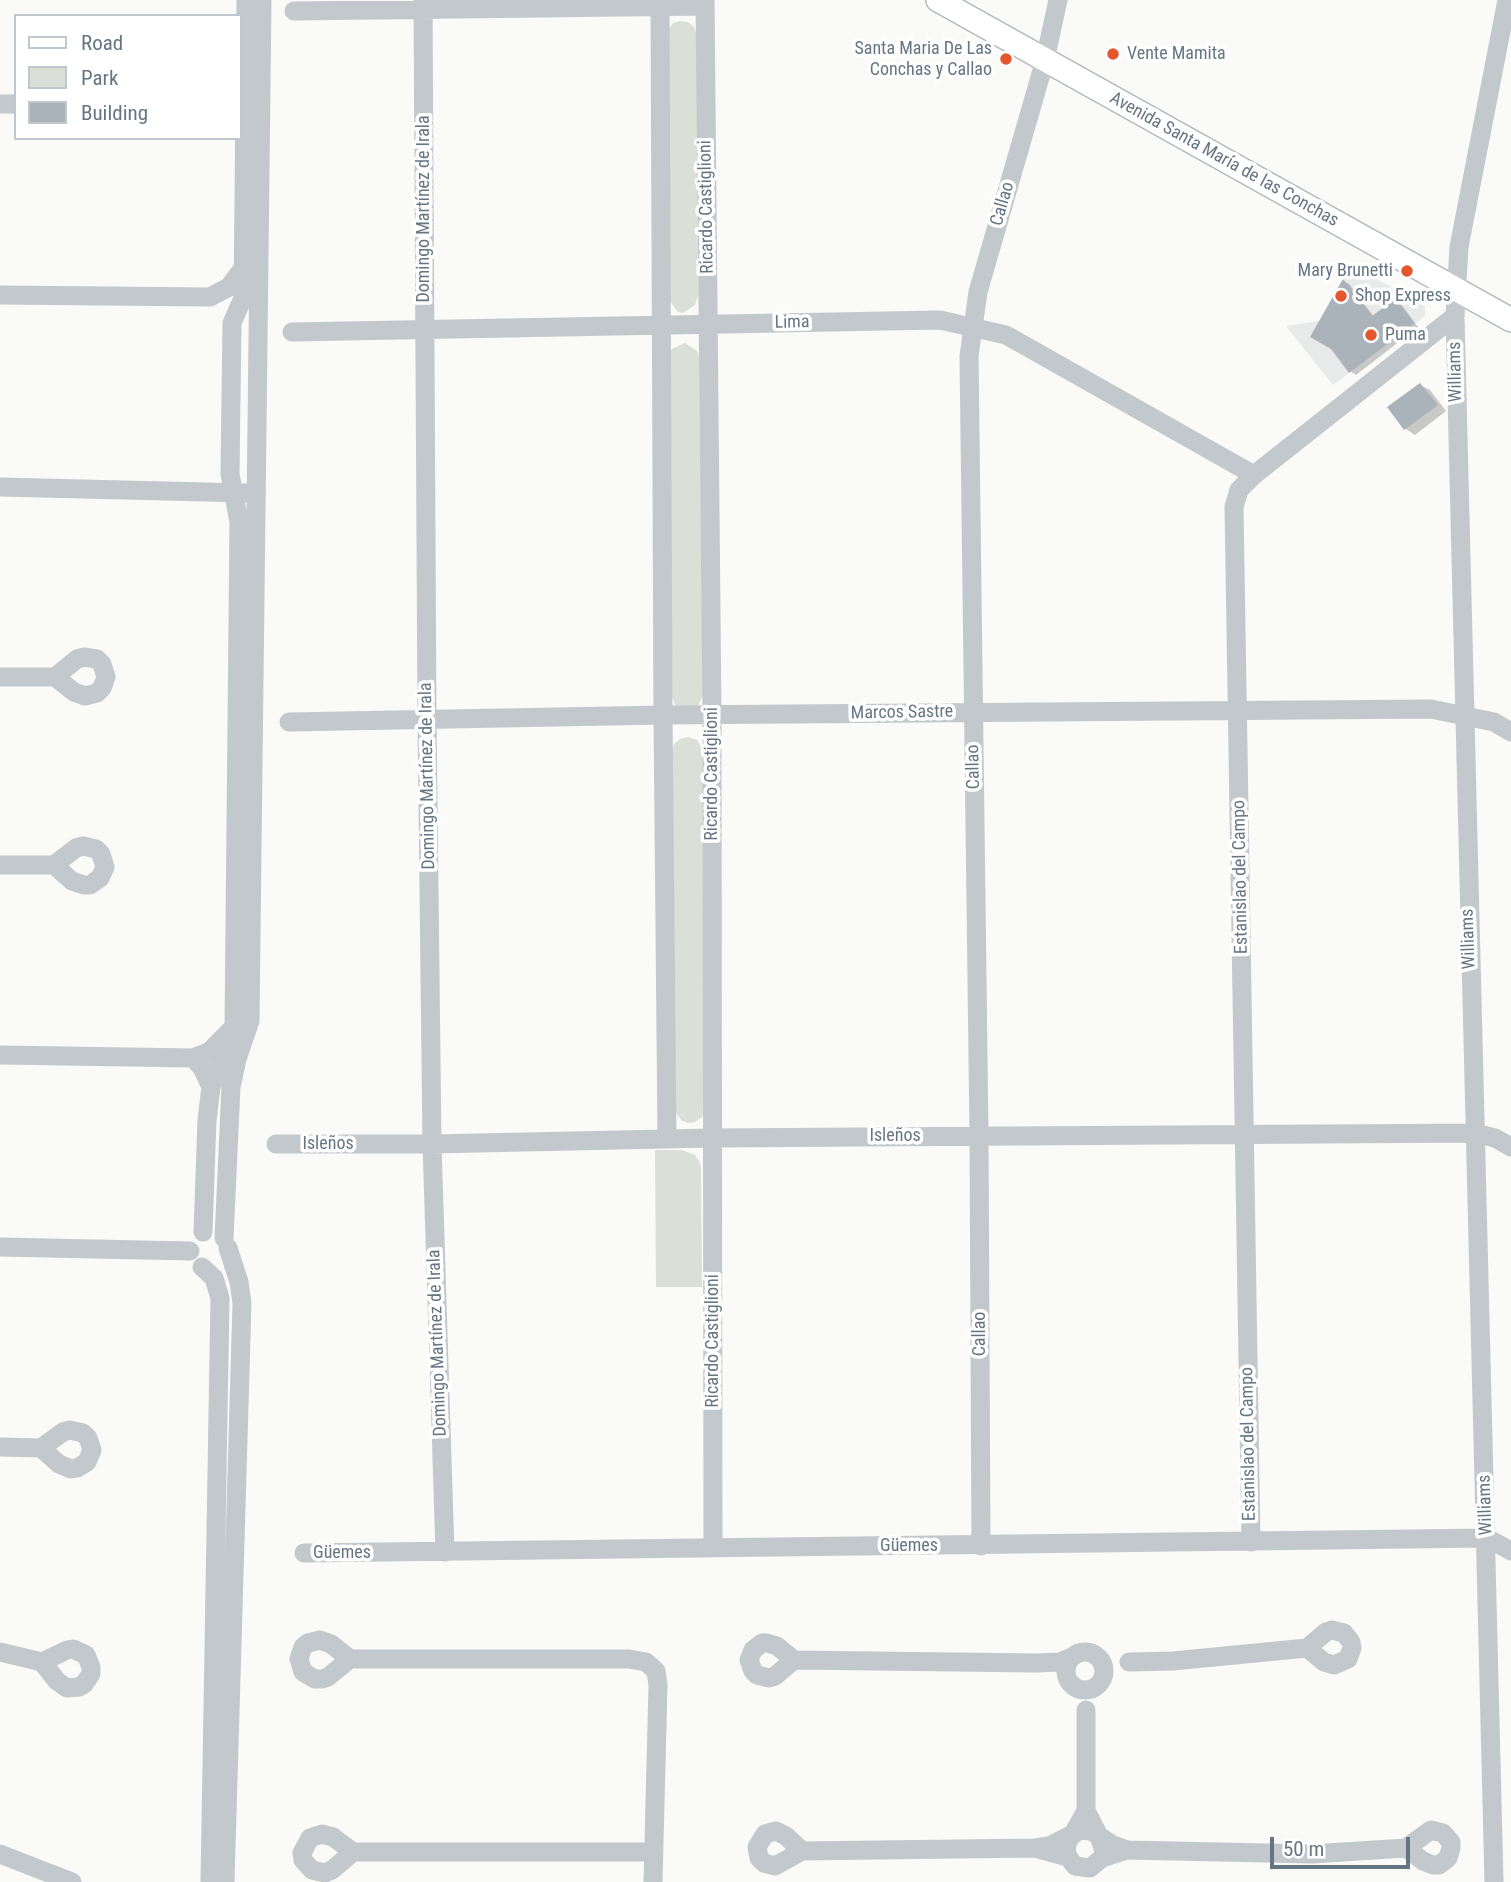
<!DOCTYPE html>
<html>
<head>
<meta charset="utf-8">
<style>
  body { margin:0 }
  #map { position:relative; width:1511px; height:1882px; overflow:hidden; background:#fafaf8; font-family:"Roboto Condensed",sans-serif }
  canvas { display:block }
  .legend { position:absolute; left:14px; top:14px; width:228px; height:126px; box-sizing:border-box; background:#fff; border:2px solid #c1c8cd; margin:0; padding:9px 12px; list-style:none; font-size:21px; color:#657683 }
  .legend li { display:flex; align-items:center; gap:14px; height:35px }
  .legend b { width:35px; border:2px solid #c1c8cd }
  .scale { position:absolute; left:1270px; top:1837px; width:140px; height:32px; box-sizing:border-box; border:4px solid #657683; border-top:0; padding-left:9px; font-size:21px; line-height:24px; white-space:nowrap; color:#657683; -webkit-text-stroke:5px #fff; paint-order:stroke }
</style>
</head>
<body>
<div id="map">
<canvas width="1511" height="1882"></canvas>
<ul class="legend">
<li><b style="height:9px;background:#fff"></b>Road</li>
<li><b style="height:19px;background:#dadfd7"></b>Park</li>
<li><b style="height:19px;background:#aab3b9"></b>Building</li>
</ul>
<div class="scale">50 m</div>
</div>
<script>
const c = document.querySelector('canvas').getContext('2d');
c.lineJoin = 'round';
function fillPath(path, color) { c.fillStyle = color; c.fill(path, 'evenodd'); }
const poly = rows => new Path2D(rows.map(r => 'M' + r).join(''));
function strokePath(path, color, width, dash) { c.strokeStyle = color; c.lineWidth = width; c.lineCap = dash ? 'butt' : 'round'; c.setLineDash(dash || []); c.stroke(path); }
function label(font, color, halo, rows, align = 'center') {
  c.font = font + ' "Roboto Condensed",sans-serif'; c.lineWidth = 7; c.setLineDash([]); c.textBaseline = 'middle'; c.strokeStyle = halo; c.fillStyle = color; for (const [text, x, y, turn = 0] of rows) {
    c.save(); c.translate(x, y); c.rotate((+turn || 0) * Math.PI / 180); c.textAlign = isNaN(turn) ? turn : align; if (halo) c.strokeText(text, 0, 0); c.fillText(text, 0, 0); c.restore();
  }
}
fillPath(poly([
  [1351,265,1425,306,1425,316,1333,385,1286,326,1319,321]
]), '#e8e9e9');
fillPath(poly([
  [680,21,688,22,694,27,697,36,698,296,695,305,683,313,678,312,669,300,669,29,673,23],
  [685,343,697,351,699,356,703,695,698,706,675,705,671,694,668,356,672,349],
  [688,737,697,740,704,752,704,1109,702,1117,695,1122,689,1123,682,1121,674,1110,672,752,674,744,680,739],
  [655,1150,682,1150,695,1155,699,1161,701,1167,702,1287,656,1287]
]), '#dadfd7');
fillPath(poly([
  [1344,281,1349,284,1374,317,1395,301,1401,304,1418,327,1356,375,1350,371],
  [1420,385,1430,390,1446,411,1415,435,1406,429,1390,408]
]), '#0003');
fillPath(poly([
  [1343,279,1372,316,1395,299,1414,323,1349,373,1331,349,1310,337],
  [1420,383,1438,405,1404,430,1387,407]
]), '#aab3b9');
const major = poly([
  [938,0,1511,320]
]);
strokePath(major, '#b5babe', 26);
strokePath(poly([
  [423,0,427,719,432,1144,445,1552],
  [660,0,663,715,667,1139],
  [705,0,712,715,713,1547],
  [294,11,705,6],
  [0,104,16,104],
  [0,295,210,297,229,287,244,267],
  [292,332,940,320,1006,335,1254,475],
  [0,487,247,493],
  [0,677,55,677,74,692,85,696,97,693,102,688,106,677,102,664,97,659,84,657,77,659,55,677],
  [289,722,663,715,1431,709,1494,722,1511,732],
  [0,865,54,865,76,848,83,846,96,849,101,854,105,867,100,878,90,885,84,885,72,881,54,865],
  [0,1055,193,1058],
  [211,1087,202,1068,193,1058,209,1052,231,1030],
  [276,1144,432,1144,712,1138,1475,1133,1495,1138,1511,1147],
  [203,1232,207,1120,211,1087,234,1027,239,522,230,474,232,323,243,298,246,0],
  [224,1238,231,1087,237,1059,250,1021,262,0],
  [0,1247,190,1251],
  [202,1267,214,1278,220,1298,210,1882],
  [0,1447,41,1448,59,1464,71,1469,77,1468,87,1462,92,1450,88,1438,83,1433,70,1430,63,1432,41,1448],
  [1251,1542,1234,507,1239,490,1254,475,1455,316],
  [981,1546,979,1135,969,356,978,292,1045,60,1058,0],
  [304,1553,1487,1538,1511,1551],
  [0,1652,42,1662,57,1681,67,1688,79,1687,84,1684,91,1674,91,1667,86,1655,73,1649,67,1650,42,1662],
  '1066 1671a19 19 0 1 1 38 0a19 19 0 1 1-38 0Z',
  [350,1659,331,1644,320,1640,308,1643,303,1647,299,1659,303,1672,315,1679,322,1679,328,1677,350,1659,629,1659,646,1662,656,1671,658,1685,653,1882],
  [794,1660,775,1676,769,1678,757,1675,753,1671,749,1660,753,1650,762,1643,767,1643,777,1646,794,1660,1036,1663,1060,1662,1072,1657],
  [1129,1662,1173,1661,1307,1648,1326,1632,1332,1630,1344,1633,1351,1642,1352,1648,1348,1659,1334,1665,1324,1662,1307,1648],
  [1086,1710,1086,1811],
  [1127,1850,1312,1854,1406,1848,1431,1830,1443,1833,1451,1842,1451,1848,1448,1858,1439,1865,1433,1865,1423,1861,1406,1848],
  [802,1851,786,1836,776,1831,765,1834,757,1847,759,1858,764,1863,775,1866,802,1851,1035,1848],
  [353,1852,332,1870,325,1873,312,1870,303,1860,302,1853,310,1838,322,1834,333,1837,353,1852,653,1852],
  [0,1854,72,1882],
  [1068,1857,1035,1848,1049,1846,1073,1834,1086,1811,1099,1836,1113,1845,1127,1850,1102,1858,1090,1868,1075,1866,1068,1857,1066,1849,1068,1841,1073,1834,1081,1830,1091,1831,1099,1836,1104,1851,1102,1858],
  [225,1882,242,1303,239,1282,228,1248],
  [1494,1882,1455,316,1459,247,1507,0]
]), '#c3c8cc', 19);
strokePath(major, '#fff', 23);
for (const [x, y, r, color] of [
  [1113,54,7,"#e4572e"],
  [1006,59,7,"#e4572e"],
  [1407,271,7,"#e4572e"],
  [1341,296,7,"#e4572e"],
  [1371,335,7,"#e4572e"]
]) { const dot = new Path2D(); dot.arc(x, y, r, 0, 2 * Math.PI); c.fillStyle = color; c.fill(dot); strokePath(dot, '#fff', 2.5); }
label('18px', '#657683', '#fff', [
  ["Santa Maria De Las",992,49,"right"],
  ["Conchas y Callao",992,70,"right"],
  ["Vente Mamita",1127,54],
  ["Mary Brunetti",1393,271,"right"],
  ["Shop Express",1355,296],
  ["Puma",1385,335]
], 'left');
label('18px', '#657683', '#fff', [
  ["Avenida Santa María de las Conchas",1224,160,29],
  ["Callao",1003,204,-74],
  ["Ricardo Castiglioni",707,207,-91],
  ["Domingo Martínez de Irala",424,209,-90],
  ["Lima",792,323,-1],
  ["Williams",1456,372,-91],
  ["Marcos Sastre",902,713,-1],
  ["Callao",974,767,-91],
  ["Ricardo Castiglioni",712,774,-90],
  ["Domingo Martínez de Irala",428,776,-91],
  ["Estanislao del Campo",1241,877,-91],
  ["Williams",1469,939,-92],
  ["Isleños",895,1136],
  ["Isleños",328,1144],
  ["Callao",980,1334,-90],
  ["Ricardo Castiglioni",713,1341,-90],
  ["Domingo Martínez de Irala",438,1343,-92],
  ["Estanislao del Campo",1249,1444,-91],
  ["Williams",1486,1505,-92],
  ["Güemes",909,1546],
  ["Güemes",342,1553]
]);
</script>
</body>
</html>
